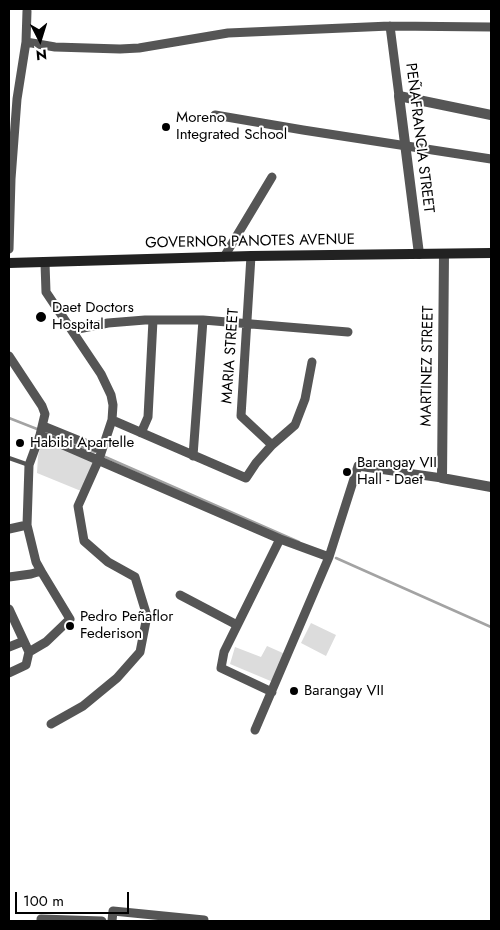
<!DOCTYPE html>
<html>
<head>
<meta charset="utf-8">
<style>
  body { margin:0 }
  #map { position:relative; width:500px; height:930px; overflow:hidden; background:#fff; font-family:Jost,sans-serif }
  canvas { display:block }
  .frame { position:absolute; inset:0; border:10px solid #000; pointer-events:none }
  .north { position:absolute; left:15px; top:15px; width:50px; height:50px; -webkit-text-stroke:4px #fff; paint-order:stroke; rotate:175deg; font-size:14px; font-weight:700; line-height:20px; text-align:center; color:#000 }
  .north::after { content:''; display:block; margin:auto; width:18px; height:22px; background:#000; clip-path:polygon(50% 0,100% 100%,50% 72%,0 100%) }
  .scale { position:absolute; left:15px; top:892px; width:114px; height:22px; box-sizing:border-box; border:2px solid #000; border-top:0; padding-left:6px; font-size:15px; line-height:18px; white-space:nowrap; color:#000; -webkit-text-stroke:4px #fff; paint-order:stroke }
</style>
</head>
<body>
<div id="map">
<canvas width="500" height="930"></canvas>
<div class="frame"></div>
<div class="north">N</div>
<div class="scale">100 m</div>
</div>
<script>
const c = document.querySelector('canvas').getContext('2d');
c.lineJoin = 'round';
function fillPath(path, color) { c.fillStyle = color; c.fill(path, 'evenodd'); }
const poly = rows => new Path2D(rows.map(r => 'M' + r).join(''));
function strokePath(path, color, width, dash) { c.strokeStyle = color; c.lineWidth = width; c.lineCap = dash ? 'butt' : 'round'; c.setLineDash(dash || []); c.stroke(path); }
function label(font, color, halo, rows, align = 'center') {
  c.font = font + ' Jost,sans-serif'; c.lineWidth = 4; c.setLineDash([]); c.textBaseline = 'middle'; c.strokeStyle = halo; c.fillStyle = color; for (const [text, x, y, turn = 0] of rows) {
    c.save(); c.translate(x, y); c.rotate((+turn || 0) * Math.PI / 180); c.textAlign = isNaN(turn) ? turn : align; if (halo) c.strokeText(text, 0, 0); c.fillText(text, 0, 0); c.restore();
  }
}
fillPath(poly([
  [42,440,94,460,81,491,37,473,38,456],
  [311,623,336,635,326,656,301,643],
  [267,646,285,654,273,682,230,664,235,647,261,657]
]), '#dcdcdc');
strokePath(poly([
  [9,418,37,429],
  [43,432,95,452],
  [103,456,299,542],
  [336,558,491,627]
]), '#a3a3a3', 2.5);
strokePath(poly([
  [9,458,29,465]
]), '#555', 4.5);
strokePath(poly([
  [390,26,399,96],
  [26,42,55,47,120,49,139,48,228,33,390,26,491,27],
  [215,115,303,130,491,159],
  [9,249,11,179,17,99,26,42,27,11],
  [251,256,241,416,272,445],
  [224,257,272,177],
  [45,263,46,292,101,374,111,395,113,405,112,420,99,459,78,506,84,541,108,562,135,577,147,616,140,652,117,678,83,706,51,724],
  [73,330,108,323,145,320,203,320,348,332],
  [9,356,42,406,45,414,40,435,29,465,27,525,36,562,41,571,31,574,9,577],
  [112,420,246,478,256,463,272,445,295,425,305,399,312,362],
  [43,426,102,450],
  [141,433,148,417,153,320],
  [40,435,280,539,329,557],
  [193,456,203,320],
  [9,529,27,525],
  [180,595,237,625],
  [9,609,29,652,46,642,70,619,41,571],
  [9,647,24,641],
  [9,673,26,665,29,652],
  [272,692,221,668,224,652,280,539],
  [255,730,329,557,358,466,442,478],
  [41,921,41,919,102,921],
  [112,921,113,911,204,920,204,921]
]), '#555', 9);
strokePath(poly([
  [419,254,399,96,491,115],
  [444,254,442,478,491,487]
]), '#555', 10);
strokePath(poly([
  [9,263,251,256,491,253]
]), '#222', 10);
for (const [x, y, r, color] of [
  [166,127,5,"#000"],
  [41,317,6,"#000"],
  [20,443,5,"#000"],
  [347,472,5,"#000"],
  [70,626,5,"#000"],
  [294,691,5,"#000"]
]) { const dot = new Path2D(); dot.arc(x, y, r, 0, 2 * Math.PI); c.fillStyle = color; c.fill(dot); strokePath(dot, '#fff', 2); }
label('15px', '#000', '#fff', [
  ["Moreno",176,118],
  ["Integrated School",176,135],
  ["Daet Doctors",52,308],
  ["Hospital",52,325],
  ["Habibi Apartelle",30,443],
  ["Barangay VII",357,463],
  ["Hall - Daet",357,480],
  ["Pedro Peñaflor",80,617],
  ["Federison",80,634],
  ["Barangay VII",304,691]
], 'left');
label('15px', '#000', '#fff', [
  ["PEÑAFRANCIA STREET",419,138,83],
  ["GOVERNOR PANOTES AVENUE",250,242,-1],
  ["MARIA STREET",231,356,-86],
  ["MARTINEZ STREET",428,366,-89]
]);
</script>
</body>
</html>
